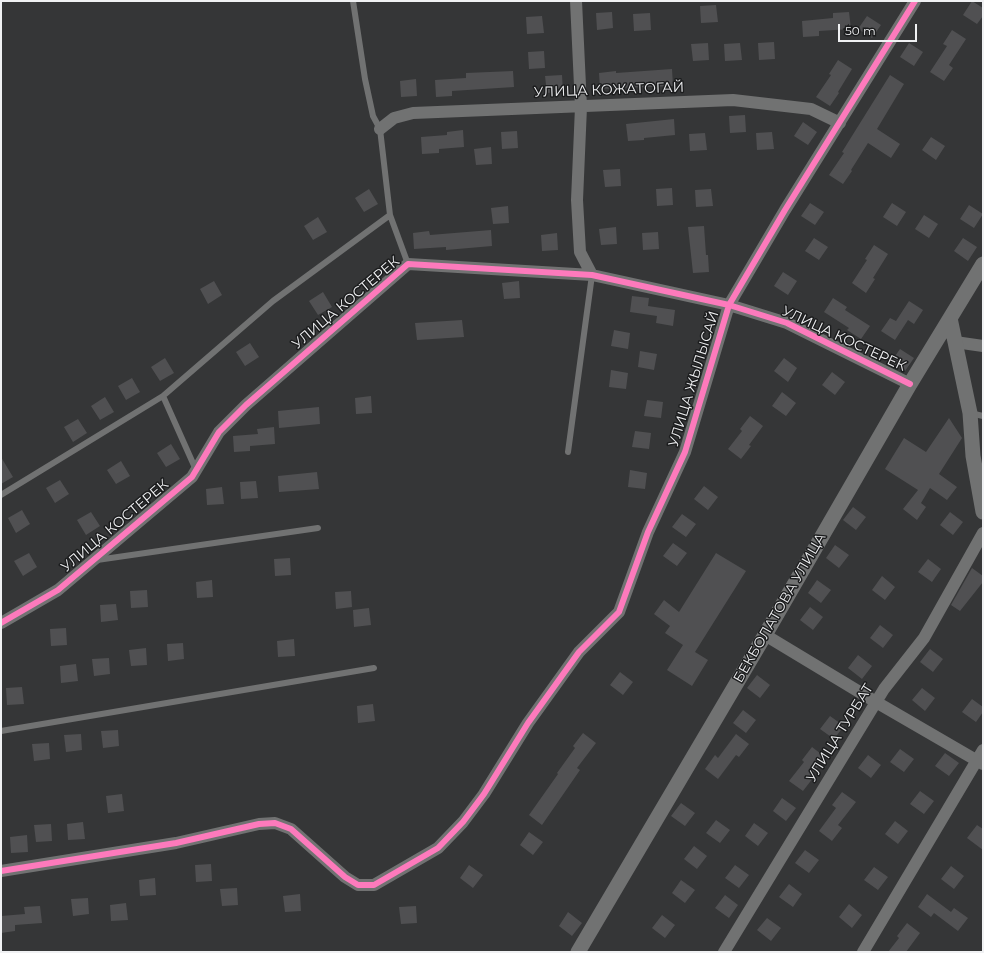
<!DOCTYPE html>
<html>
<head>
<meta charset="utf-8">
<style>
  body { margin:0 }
  #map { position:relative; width:984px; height:953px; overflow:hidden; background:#353637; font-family:Montserrat,sans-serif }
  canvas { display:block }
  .frame { position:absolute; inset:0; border:2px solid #f0f1f3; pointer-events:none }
  .scale { position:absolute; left:838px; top:24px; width:79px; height:18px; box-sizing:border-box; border:2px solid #f0f1f3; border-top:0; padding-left:5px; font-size:12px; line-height:14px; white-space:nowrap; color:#f0f1f3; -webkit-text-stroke:3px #1c1d1e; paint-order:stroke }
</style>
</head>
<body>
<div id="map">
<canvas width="984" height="953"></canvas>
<div class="frame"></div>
<div class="scale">50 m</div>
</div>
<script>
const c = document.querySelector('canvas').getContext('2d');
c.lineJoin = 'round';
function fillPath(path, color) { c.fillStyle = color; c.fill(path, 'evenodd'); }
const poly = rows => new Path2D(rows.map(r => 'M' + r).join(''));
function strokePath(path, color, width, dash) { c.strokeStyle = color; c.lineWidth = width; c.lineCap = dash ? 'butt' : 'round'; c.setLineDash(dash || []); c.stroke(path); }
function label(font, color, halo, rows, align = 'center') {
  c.font = font + ' Montserrat,sans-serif'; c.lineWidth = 3; c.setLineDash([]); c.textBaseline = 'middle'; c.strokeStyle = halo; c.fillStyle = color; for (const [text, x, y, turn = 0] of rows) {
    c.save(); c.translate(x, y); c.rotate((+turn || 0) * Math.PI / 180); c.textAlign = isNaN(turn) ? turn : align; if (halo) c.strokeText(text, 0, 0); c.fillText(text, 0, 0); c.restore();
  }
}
fillPath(poly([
  [972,1,983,8,983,16,977,24,963,15],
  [716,5,718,22,701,23,700,6],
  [612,12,613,28,597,30,596,13],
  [849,12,851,29,819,31,819,36,803,37,802,21,833,18,833,13],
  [650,13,651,30,634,31,633,14],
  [542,16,544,33,527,34,526,17],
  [867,16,881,25,872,38,858,29],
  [952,30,966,39,949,65,953,68,944,81,930,72,947,46,943,44],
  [774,42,775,59,759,60,758,43],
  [708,43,709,60,693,61,691,44],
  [740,43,742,60,725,61,724,44],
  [909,43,923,52,914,66,900,57],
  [544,51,545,68,529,69,528,52],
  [838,60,852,69,838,92,839,93,830,106,816,97,831,75,829,74],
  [672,69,673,86,600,89,599,73,616,71,616,73],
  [513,71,514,87,452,91,452,96,436,97,435,80,466,78,466,73],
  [562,75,563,91,547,93,545,76],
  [890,75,904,84,877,129,900,144,891,158,868,143,851,170,852,171,843,184,829,175,844,153,842,152],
  [416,79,417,96,401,97,400,81],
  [745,115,746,132,730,133,729,116],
  [674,119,675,135,644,138,644,140,628,141,626,124],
  [803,122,817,132,808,145,794,136],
  [463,130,464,147,439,149,439,153,422,154,421,137,447,135,447,132],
  [517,131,518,148,502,149,501,132],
  [772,132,774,149,757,150,756,133],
  [705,133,707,150,690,151,689,134],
  [931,137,945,146,936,160,922,150],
  [491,147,492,164,476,165,474,149],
  [620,169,621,186,605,187,603,170],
  [672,188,673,205,657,206,656,189],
  [369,189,378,204,364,212,355,198],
  [711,189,713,206,696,207,695,190],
  [810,203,824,212,815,225,801,216],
  [892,203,906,212,897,226,883,217],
  [969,205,983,214,974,228,960,219],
  [508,206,509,223,493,224,491,208],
  [924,215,938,224,929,238,915,229],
  [318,217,327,232,313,240,304,226],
  [704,226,706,255,708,255,709,272,693,273,688,227],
  [616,227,617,244,601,245,599,229],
  [491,230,492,246,446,250,446,247,414,249,413,233,429,231,430,235],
  [658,232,659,249,643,250,642,233],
  [557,233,558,250,542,251,541,235],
  [814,238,828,247,819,260,805,251],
  [963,238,977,247,968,261,954,251],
  [874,245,888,254,873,278,875,279,866,293,852,283,867,260,865,259],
  [783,272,797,281,788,295,774,286],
  [214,281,222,295,208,304,200,289],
  [519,281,520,298,504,299,502,283],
  [323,292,332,307,318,315,309,301],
  [632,296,649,298,648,306,675,310,673,326,656,323,657,316,630,312],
  [833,298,847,307,845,310,870,326,861,339,847,330,849,328,824,312],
  [909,301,923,310,914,324,908,320,895,340,881,331,890,318,896,321],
  [462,320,464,337,417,340,415,323],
  [614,330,630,333,628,349,611,346],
  [250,343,259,357,245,366,236,352],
  [900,349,914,358,905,371,891,362],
  [640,351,657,354,654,370,638,367],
  [165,358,174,373,160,381,151,367],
  [784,358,797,368,788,382,774,371],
  [611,370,628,373,626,389,609,387],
  [832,372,845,382,835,395,822,385],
  [132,378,140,392,126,400,118,386],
  [782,392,796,403,786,416,772,406],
  [371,396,372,413,356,414,355,398],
  [105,397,114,412,100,420,91,406],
  [647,400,663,402,661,418,644,416],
  [319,407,320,424,279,428,278,411],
  [750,416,763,426,749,445,751,446,741,459,728,449,742,431,740,429],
  [949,418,962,438,939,474,957,487,947,500,930,488,921,503,926,507,917,520,903,509,918,490,885,469,904,438,926,452],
  [78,419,87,433,73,442,64,427],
  [274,427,275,444,250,446,250,451,234,452,233,436,258,434,257,429],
  [635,431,651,433,649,449,632,447],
  [171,444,180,459,166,467,157,453],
  [1,457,13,477,1,484],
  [121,461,130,476,116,484,107,470],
  [630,470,647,473,645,489,628,487],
  [317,472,319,489,279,492,278,476],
  [60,480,69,494,55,503,46,488],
  [256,481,258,498,241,499,240,482],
  [704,486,718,497,708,510,694,499],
  [222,487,224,504,207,505,206,489],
  [853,507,866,517,856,530,843,520],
  [22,510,30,524,16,533,8,518],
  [91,512,100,526,86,535,77,520],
  [950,512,963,522,953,535,940,525],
  [682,514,696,524,686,537,672,527],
  [673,543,687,553,677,566,663,556],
  [835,545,849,555,839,568,826,558],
  [29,553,37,567,23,576,14,561],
  [716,553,746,571,695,652,708,660,692,686,667,670,683,645,665,633,670,626,654,614,664,600,679,612],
  [290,558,291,575,275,576,274,559],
  [928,559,941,569,932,582,918,572],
  [972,568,983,576,983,582,960,611,951,605],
  [882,576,895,587,885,600,872,590],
  [212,580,213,597,197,598,196,582],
  [817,580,831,590,821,603,808,593],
  [147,590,148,607,131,608,130,591],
  [351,591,352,607,336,609,335,592],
  [116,604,118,620,101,622,100,605],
  [810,607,823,617,813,630,800,620],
  [369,608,371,625,354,627,353,610],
  [880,625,893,635,883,648,870,638],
  [66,628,67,645,51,646,50,629],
  [294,639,295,656,278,657,277,641],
  [183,643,184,659,168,661,167,644],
  [146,648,147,665,131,666,129,650],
  [930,649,943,659,933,672,920,662],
  [858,655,872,666,862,679,848,668],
  [109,658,110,674,94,676,92,659],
  [76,664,78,681,61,683,60,666],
  [620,672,633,682,623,695,610,685],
  [757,675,770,685,760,698,747,688],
  [22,687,24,704,7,705,6,688],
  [922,688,935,698,925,711,912,700],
  [972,699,983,707,983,712,976,722,962,712],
  [373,704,375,721,358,723,357,706],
  [743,710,756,720,746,733,733,723],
  [830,716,844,726,834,739,820,729],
  [118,730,119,746,103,748,101,731],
  [583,733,596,743,577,768,580,770,542,825,529,815,558,774,557,773,575,748,573,746],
  [81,734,82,750,66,752,64,735],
  [736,734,749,744,739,757,736,755,718,779,705,769,715,755,718,758],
  [49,743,50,759,34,761,32,744],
  [812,747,825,757,810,777,813,778,803,791,789,781,804,762,802,760],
  [900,749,914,759,904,772,890,762],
  [945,753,959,763,949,776,935,766],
  [868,755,881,765,871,778,858,768],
  [920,791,934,801,924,814,910,804],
  [842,792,856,802,838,825,842,828,832,841,819,831,836,808,832,805],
  [122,794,124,811,108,813,106,796],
  [782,798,796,808,786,821,773,811],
  [681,803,695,813,685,826,671,816],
  [716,820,730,830,720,843,706,833],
  [895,821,908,831,898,844,885,834],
  [83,822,85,839,68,840,67,824],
  [754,823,768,833,758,846,745,836],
  [51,824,52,841,36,842,34,825],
  [977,825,983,829,983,850,967,838],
  [529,832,543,842,533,855,520,845],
  [27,835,28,852,11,853,10,837],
  [694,846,707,856,697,869,684,859],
  [805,850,819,860,809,873,795,863],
  [211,864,212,881,196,882,195,865],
  [469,865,483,875,473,888,460,878],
  [735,865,749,875,739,888,725,878],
  [951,866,964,876,954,889,941,879],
  [874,867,888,877,878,890,864,880],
  [155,878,156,895,140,896,139,880],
  [681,880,695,890,685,903,672,893],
  [789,884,802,894,793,907,779,897],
  [237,888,238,905,222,906,220,889],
  [300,894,301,911,285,912,283,896],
  [927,894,951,912,954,908,968,918,958,931,934,913,931,917,918,907],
  [725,895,738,905,729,918,715,908],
  [88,898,89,914,73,916,71,899],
  [126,903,128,920,111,921,110,905],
  [849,904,862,915,852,928,839,917],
  [40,906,42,923,15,925,15,931,1,933,1,916,25,914,24,907],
  [416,906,417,923,401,924,399,907],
  [568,912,582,923,572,936,559,926],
  [662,915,675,925,665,938,652,928],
  [767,918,781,928,771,941,757,930],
  [907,923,920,933,906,952,888,952,899,938,897,936]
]), '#505052');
strokePath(poly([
  [353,1,365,79,373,116,380,129,390,215],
  [163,396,196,470],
  [970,413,983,416],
  [568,452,592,275],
  [1,495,163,396,273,301,390,215,408,264],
  [97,560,318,528],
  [1,731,374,668]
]), '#717272', 6);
strokePath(poly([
  [576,1,581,107,577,200,580,252,592,275],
  [380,129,394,118,413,113,733,100,811,109,840,123],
  [955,342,983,346],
  [1,623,58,590,192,477,219,432,246,405,408,264,592,275,729,305,787,323,910,384],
  [765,635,876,702,983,764],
  [1,871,176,843,259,824,275,823,291,829,345,877,358,885,374,885,438,848,463,822,484,794,528,723,579,652,619,612,648,532,685,452,729,305,785,210,915,1],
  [724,952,884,689,924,638,983,533],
  [863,952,983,750]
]), '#717272', 12);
strokePath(poly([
  [950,318,970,413,973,456,983,512],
  [578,952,765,635,910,384,983,264]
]), '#717272', 15);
strokePath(poly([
  [1,623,58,590,192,477,219,432,246,405,408,264,592,275,729,305,787,323,910,384],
  [1,871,176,843,259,824,275,823,291,829,345,877,358,885,374,885,438,848,463,822,484,794,528,723,579,652,619,612,648,532,685,452,729,305,785,210,915,1]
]), '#fd7abc', 6);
label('14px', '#f0f1f3', '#1c1d1e', [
  ["УЛИЦА КОЖАТОГАЙ",609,90,-2],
  ["УЛИЦА КОСТЕРЕК",346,303,-40],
  ["УЛИЦА КОСТЕРЕК",844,339,25],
  ["УЛИЦА ЖЫЛЫСАЙ",694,379,-73],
  ["УЛИЦА КОСТЕРЕК",115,526,-40],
  ["БЕКБОЛАТОВА УЛИЦА",780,608,-60],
  ["УЛИЦА ТУРБАТ",840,733,-58]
]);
</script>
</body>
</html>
